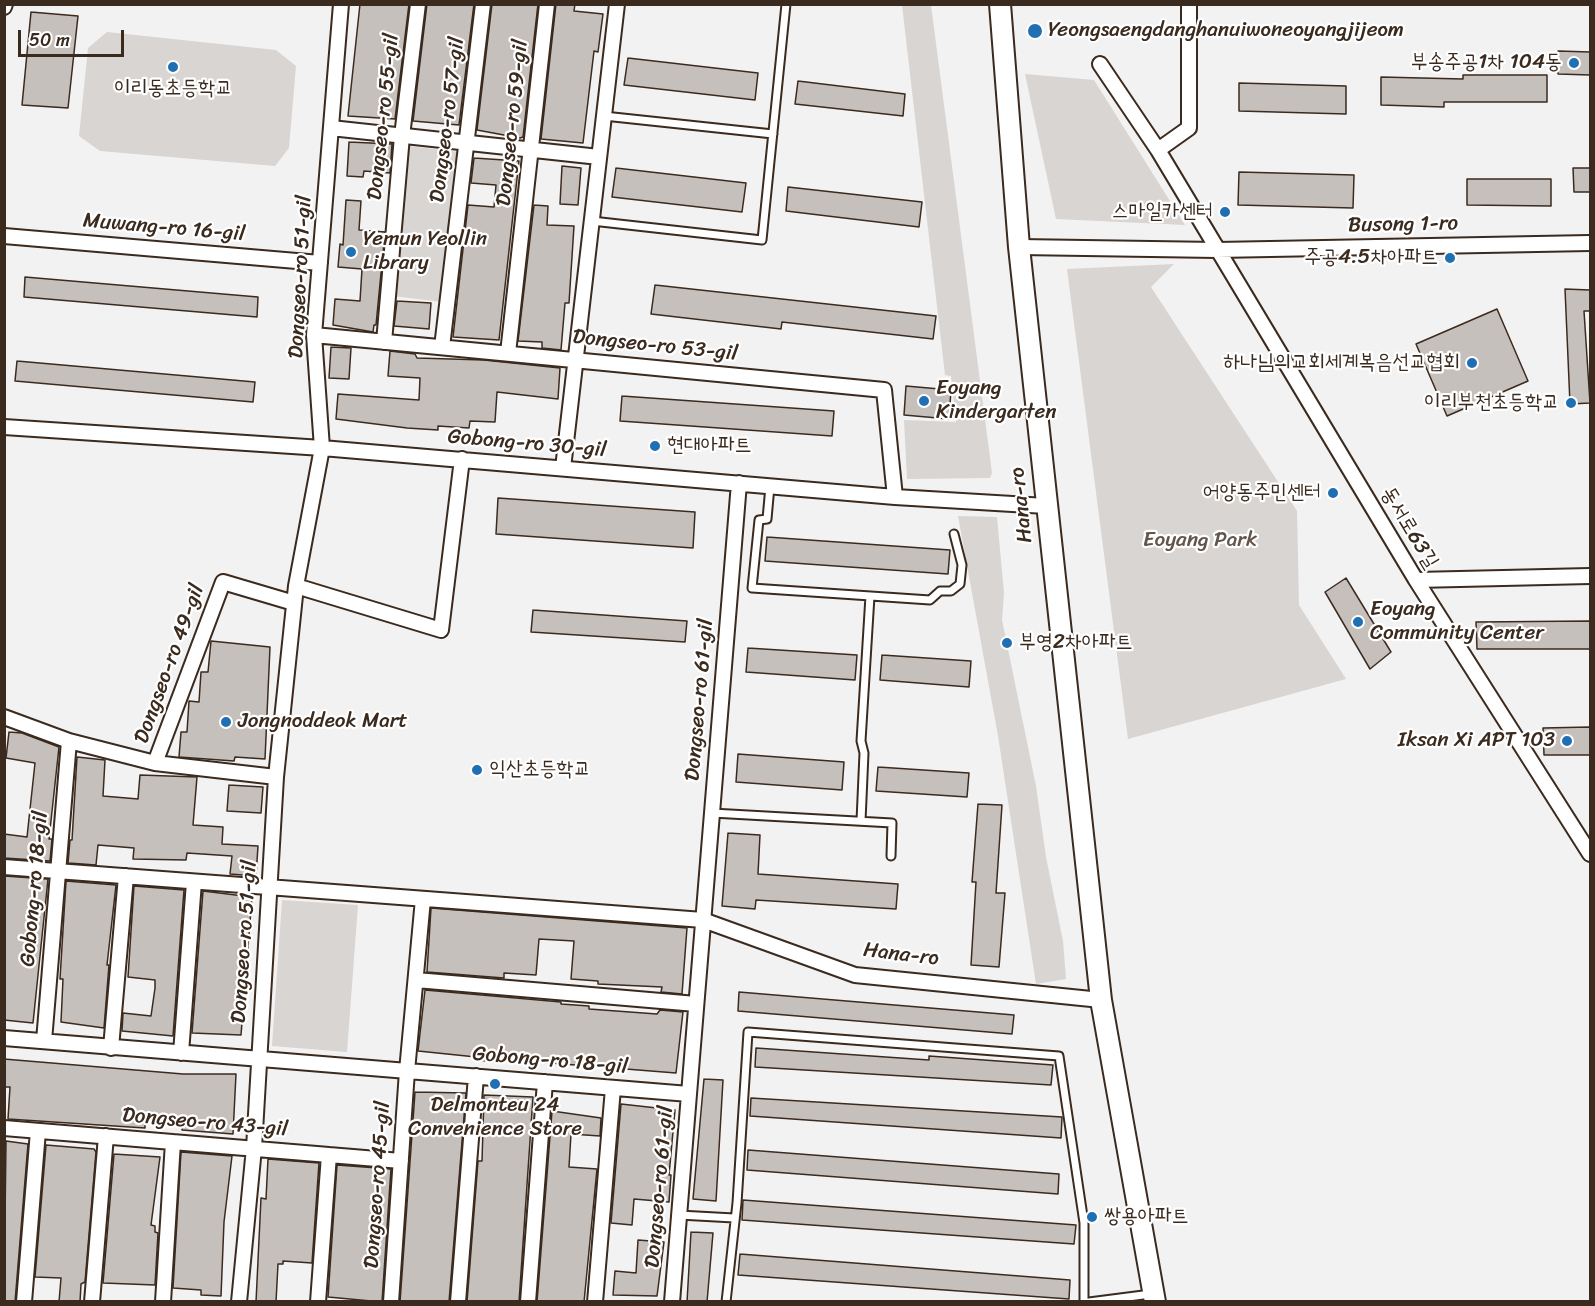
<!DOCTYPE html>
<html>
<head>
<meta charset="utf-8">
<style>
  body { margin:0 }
  #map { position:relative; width:1595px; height:1306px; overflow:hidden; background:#f3f2f2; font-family:Sriracha,sans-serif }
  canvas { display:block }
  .frame { position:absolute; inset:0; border:6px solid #3b2a1e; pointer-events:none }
  .scale { position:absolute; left:18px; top:30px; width:106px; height:27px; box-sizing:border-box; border:3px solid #3b2a1e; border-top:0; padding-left:8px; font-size:18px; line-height:21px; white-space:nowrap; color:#3b2a1e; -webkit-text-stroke:4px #fff; paint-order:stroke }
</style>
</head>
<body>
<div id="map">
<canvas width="1595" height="1306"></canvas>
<div class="frame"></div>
<div class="scale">50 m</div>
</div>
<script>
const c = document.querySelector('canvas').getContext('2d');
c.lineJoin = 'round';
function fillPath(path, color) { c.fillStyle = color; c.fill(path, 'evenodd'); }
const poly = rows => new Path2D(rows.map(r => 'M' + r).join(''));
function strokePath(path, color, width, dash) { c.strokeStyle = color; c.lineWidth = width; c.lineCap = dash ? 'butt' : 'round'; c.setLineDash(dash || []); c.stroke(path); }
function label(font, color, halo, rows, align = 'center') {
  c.font = font + ' Sriracha,"Poor Story",sans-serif'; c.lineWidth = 4.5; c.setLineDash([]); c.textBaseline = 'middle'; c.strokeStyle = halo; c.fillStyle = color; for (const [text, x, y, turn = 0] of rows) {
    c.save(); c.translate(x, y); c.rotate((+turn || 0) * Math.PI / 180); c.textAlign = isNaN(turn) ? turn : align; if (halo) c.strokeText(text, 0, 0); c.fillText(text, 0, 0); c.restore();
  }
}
fillPath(poly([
  [902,5,931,5,992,473,990,478,907,479,904,420,956,422,951,376,945,375],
  [107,32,276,50,296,66,289,148,275,166,100,151,79,136,88,48],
  [1025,74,1094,80,1185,225,1056,219],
  [409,146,460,152,443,302,392,296],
  [1174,264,1151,287,1297,511,1299,605,1346,679,1128,739,1067,269],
  [958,516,997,517,1004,593,1002,620,1036,786,1046,857,1063,941,1066,979,1036,984,998,736],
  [282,900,358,905,347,1052,272,1046]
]), '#d8d5d2');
const building = poly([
  [360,4,409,4,395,119,348,116,360,4],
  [427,4,474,4,459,125,413,121,427,4],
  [492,4,538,4,523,137,520,138,477,130,492,4],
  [556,4,575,4,574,11,603,14,598,52,594,51,583,143,541,139,556,4],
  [31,12,78,16,68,108,22,105,31,12],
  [1558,51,1590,52,1590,75,1558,74,1558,51],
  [628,58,758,73,755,100,624,85,628,58],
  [1463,75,1547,75,1547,102,1444,102,1444,107,1381,105,1381,77,1463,79,1463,75],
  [798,81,905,94,903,116,795,104,798,81],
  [1239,83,1346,86,1346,114,1239,111,1239,83],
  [349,142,392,144,390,173,364,171,363,177,347,176,349,142],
  [474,158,519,161,499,340,453,337,468,205,494,207,496,185,471,183,474,158],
  [562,166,581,168,578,205,560,204,562,166],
  [616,168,746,183,742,212,612,197,616,168],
  [1573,168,1590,168,1590,192,1574,192,1573,168],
  [1239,172,1354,175,1353,208,1238,205,1239,172],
  [1467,179,1551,179,1551,206,1467,205,1467,179],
  [788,187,922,202,919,227,786,211,788,187],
  [346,200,361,201,359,230,385,232,376,325,374,325,373,332,333,325,335,299,360,301,362,269,338,267,340,244,343,245,346,200],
  [534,205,548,206,547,225,574,226,569,303,565,303,561,350,542,348,542,342,518,341,534,205],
  [25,277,258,297,257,317,24,297,25,277],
  [655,285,936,316,933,339,782,322,781,329,651,314,655,285],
  [1565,289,1590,290,1590,311,1584,311,1590,403,1570,404,1565,289],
  [397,301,431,303,429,329,394,326,397,301],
  [1497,309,1528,381,1447,416,1416,344,1497,309],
  [331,347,351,348,349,379,329,378,331,347],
  [390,351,415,354,417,358,484,360,560,368,558,399,497,392,495,422,470,421,469,428,438,426,438,430,407,428,336,419,338,394,419,400,420,378,388,376,390,351],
  [17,361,255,382,253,402,15,381,17,361],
  [906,386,951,390,949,419,904,415,906,386],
  [622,396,834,411,832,436,620,421,622,396],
  [498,498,695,512,693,548,496,534,498,498],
  [767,537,950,550,948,574,765,561,767,537],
  [1346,578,1391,652,1370,669,1325,592,1346,578],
  [533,610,687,621,685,642,531,632,533,610],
  [1590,621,1590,649,1477,649,1476,622,1590,621],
  [211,641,270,647,265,759,235,757,234,761,179,757,181,732,187,732,189,701,199,702,201,672,208,672,211,641],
  [748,648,857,655,855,680,746,672,748,648],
  [882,655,971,661,969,687,880,680,882,655],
  [1590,727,1590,755,1544,755,1543,728,1590,727],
  [9,732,22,733,59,747,49,839,52,839,50,861,4,858,4,834,27,837,35,763,6,758,9,732],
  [738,754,844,762,842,790,736,782,738,754],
  [77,757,105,760,103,796,138,799,140,775,197,777,193,825,223,827,222,844,258,846,256,876,230,874,232,856,187,853,186,860,133,859,134,848,98,845,96,865,68,863,70,840,72,840,77,757],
  [878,767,969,773,967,797,876,791,878,767],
  [229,785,263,787,261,813,227,811,229,785],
  [978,804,1002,805,996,893,1005,893,999,967,971,965,976,882,972,882,978,804],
  [728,833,760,835,758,874,898,884,896,909,756,900,755,909,722,906,728,833],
  [4,876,48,879,33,1023,4,1020,4,876],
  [66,881,116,885,107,965,109,965,104,1028,61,1022,63,979,60,979,66,881],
  [134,886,184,890,173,1036,122,1031,123,1013,151,1016,155,988,155,980,128,977,134,886],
  [203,891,252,897,241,1035,192,1033,203,891],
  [431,908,687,928,682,994,661,992,662,987,598,984,598,981,571,979,574,941,539,939,536,975,504,973,504,978,427,972,431,908],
  [425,990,561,1002,561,1004,589,1006,589,1009,657,1014,660,1010,683,1012,676,1073,500,1059,500,1062,476,1060,476,1057,418,1051,425,990],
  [739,992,1014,1015,1012,1034,738,1011,739,992],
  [756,1048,929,1060,929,1056,1053,1065,1051,1085,755,1067,756,1048],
  [4,1059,183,1074,236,1074,233,1134,182,1130,183,1125,145,1123,145,1128,8,1119,10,1087,4,1087,4,1059],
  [704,1079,723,1080,716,1201,693,1199,704,1079],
  [415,1092,466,1093,449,1302,400,1302,415,1092],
  [484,1095,533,1097,519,1302,467,1302,478,1161,482,1161,484,1095],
  [751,1098,1062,1117,1061,1138,750,1116,751,1098],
  [621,1104,675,1110,669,1175,671,1175,669,1202,634,1199,632,1225,611,1223,621,1104],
  [552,1111,601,1118,600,1136,571,1134,569,1167,597,1169,584,1302,537,1302,552,1111],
  [6,1141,28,1144,15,1302,4,1302,6,1141],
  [46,1145,94,1149,96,1152,85,1282,81,1284,80,1302,59,1302,61,1278,35,1277,46,1145],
  [748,1150,1059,1174,1058,1194,747,1170,748,1150],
  [181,1152,232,1156,224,1222,221,1296,201,1295,201,1290,173,1288,181,1152],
  [114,1154,160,1157,151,1225,155,1226,155,1232,158,1233,155,1285,103,1283,114,1154],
  [268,1159,319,1163,312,1263,283,1261,283,1264,278,1264,276,1302,256,1302,261,1198,266,1199,268,1159],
  [337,1165,391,1169,382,1302,328,1297,337,1165],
  [743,1200,1076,1225,1074,1244,742,1220,743,1200],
  [691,1232,713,1233,707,1302,687,1302,691,1232],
  [638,1240,664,1242,657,1296,613,1295,615,1271,636,1273,638,1240],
  [740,1254,1070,1280,1069,1299,738,1275,740,1254]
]);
fillPath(building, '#c6c0bd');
strokePath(building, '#3b2a1e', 1.5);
const lane = poly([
  [604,116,773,134],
  [592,221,762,240,786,4],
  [770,486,767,519,759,520,752,588,930,600,940,591,951,591,960,584,962,565,954,534],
  [712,813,892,823,891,856],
  [861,821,864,753,861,741,870,596],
  [679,1215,734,1218],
  [726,1302,737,1203,748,1032,1059,1056,1084,1223,1084,1302],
  [1089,1302,1151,1294]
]);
const street = poly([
  [4,7,5,4],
  [1100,64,1158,150,1416,580,1590,854],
  [331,128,599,157],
  [1158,150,1189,128,1189,4],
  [4,236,320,263],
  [1019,247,1217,250,1590,243],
  [314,335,884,390,895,497],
  [384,342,402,136,418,4],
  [442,347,483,4],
  [508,353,547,4],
  [4,427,322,448,895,497,1046,506],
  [563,468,617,4],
  [1416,580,1590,576],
  [296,586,441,630,462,459],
  [4,717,69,741,155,763,276,777],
  [155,763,223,582,294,603],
  [4,867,703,920,855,975,1101,1000],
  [416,980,696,1004],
  [4,1038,689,1094],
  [44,1041,69,741],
  [111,1048,126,876],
  [181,1053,194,882],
  [4,1128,401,1161],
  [24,1302,38,1131],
  [92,1302,106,1136],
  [163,1302,173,1142],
  [239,1302,254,1148,276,777,296,586,322,448,314,335,341,4],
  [318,1302,329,1155],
  [391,1302,407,1071,423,899],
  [458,1302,476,1076],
  [528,1302,545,1082],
  [595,1302,613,1088],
  [672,1302,739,483]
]);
const secondary = poly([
  [1000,4,1019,247,1101,1000,1155,1302]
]);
strokePath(lane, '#3b2a1e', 11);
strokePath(street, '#3b2a1e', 18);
strokePath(secondary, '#3b2a1e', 24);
strokePath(lane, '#fff', 7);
strokePath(street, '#fff', 14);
strokePath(secondary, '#fff', 20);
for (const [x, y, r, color] of [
  [1035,31,8,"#1f6fb2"],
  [1574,63,6,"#1f6fb2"],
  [173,67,6,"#1f6fb2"],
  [1225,212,6,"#1f6fb2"],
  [351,252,6,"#1f6fb2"],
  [1450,258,6,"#1f6fb2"],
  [1472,363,6,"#1f6fb2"],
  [924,401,6,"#1f6fb2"],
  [1571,403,6,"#1f6fb2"],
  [655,446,6,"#1f6fb2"],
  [1333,493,6,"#1f6fb2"],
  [1358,622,6,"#1f6fb2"],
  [1007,643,6,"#1f6fb2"],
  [226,722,6,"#1f6fb2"],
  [1567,741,6,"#1f6fb2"],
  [477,770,6,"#1f6fb2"],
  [495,1084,6,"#1f6fb2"],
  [1092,1217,6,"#1f6fb2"]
]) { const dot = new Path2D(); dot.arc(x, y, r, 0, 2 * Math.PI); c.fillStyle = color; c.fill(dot); strokePath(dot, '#fff', 2); }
label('21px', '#3b2a1e', '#fff', [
  ["Yeongsaengdanghanuiwoneoyangjijeom",1048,31],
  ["부송주공1차 104동",1562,63,"right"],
  ["이리동초등학교",173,89,"center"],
  ["스마일카센터",1213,212,"right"],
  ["Yemun Yeollin",363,240],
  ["Library",363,264],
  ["주공4.5차아파트",1438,258,"right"],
  ["하나님의교회세계복음선교협회",1460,363,"right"],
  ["Eoyang",936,389],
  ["Kindergarten",936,413],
  ["이리부천초등학교",1559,403,"right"],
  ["현대아파트",667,446],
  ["어양동주민센터",1321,493,"right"],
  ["Eoyang",1370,610],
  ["Community Center",1370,634],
  ["부영2차아파트",1019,643],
  ["Jongnoddeok Mart",238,722],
  ["Iksan Xi APT 103",1555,741,"right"],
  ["익산초등학교",489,770],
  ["Delmonteu 24",495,1106,"center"],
  ["Convenience Store",495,1130,"center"],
  ["쌍용아파트",1104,1217]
], 'left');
label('21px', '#3b2a1e', '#fff', [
  ["Dongseo-ro 55-gil",384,117,-84],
  ["Dongseo-ro 57-gil",448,120,-83],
  ["Dongseo-ro 59-gil",513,123,-84],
  ["Busong 1-ro",1403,225,-1],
  ["Muwang-ro 16-gil",164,228,5],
  ["Dongseo-ro 51-gil",301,277,-87],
  ["Dongseo-ro 53-gil",655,346,6],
  ["Gobong-ro 30-gil",527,444,5],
  ["Hana-ro",1022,505,-96],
  ["동서로63길",1409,528,59],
  ["Dongseo-ro 49-gil",170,664,-70],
  ["Dongseo-ro 61-gil",700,700,-85],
  ["Gobong-ro 18-gil",35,889,-85],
  ["Dongseo-ro 51-gil",245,942,-86],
  ["Hana-ro",901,955,7],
  ["Gobong-ro 18-gil",550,1061,5],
  ["Dongseo-ro 43-gil",205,1123,5],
  ["Dongseo-ro 45-gil",378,1185,-86],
  ["Dongseo-ro 61-gil",660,1187,-85]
]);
label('21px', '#62554b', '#fff', [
  ["Eoyang Park",1200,541]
]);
</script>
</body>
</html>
